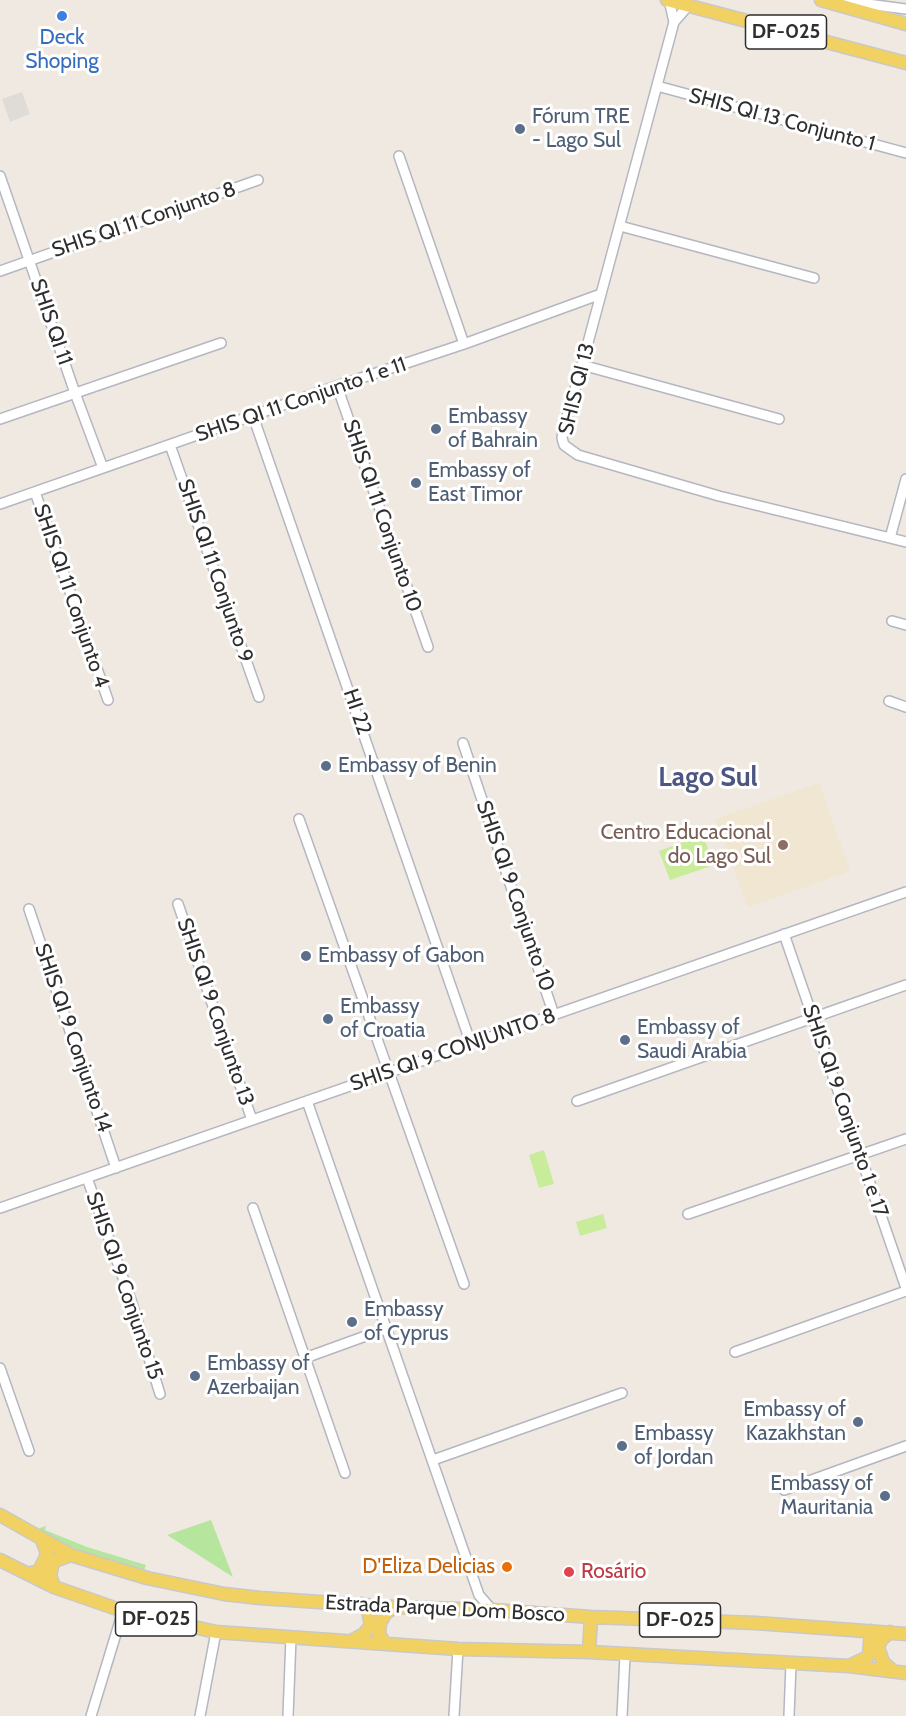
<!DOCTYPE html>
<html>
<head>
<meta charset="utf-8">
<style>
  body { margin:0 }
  canvas { display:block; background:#efe9e1 }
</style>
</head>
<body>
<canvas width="906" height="1716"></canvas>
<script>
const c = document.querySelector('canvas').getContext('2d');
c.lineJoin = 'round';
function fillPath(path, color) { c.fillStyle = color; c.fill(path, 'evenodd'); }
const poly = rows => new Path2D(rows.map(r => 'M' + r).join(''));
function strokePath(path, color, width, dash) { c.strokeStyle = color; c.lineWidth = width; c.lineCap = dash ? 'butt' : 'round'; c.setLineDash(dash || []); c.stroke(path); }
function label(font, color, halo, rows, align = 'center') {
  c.font = font + ' Cabin,sans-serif'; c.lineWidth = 6; c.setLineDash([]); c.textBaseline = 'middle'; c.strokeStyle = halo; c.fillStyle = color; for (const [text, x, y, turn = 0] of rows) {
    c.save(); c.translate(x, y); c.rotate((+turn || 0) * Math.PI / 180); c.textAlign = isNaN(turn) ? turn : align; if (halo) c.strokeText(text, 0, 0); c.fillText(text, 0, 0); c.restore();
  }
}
fillPath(poly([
  [819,783,850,871,748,907,715,819]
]), '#f0e6d1');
fillPath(poly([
  [211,1520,233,1577,167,1535],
  [46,1526,45,1530,87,1547,146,1565,143,1573,87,1554,39,1532,40,1528]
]), '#b6e59e');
fillPath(poly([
  [703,835,714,865,670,880,659,851],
  [544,1150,554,1184,539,1188,529,1155],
  [603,1214,607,1228,580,1236,576,1222]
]), '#c9ec9a');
fillPath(poly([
  [22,92,30,114,10,122,2,99]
]), '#dfdcd8');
const minor = poly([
  [669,0,674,22],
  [837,0,906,9],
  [688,6,674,22,582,365,563,430,562,438,564,445,578,455,719,496,906,542],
  [657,86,906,153],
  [399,156,464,344],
  [0,176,75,393,103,468],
  [620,226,814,278],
  [0,271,258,180],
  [582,365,779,419],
  [337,386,428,647],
  [253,416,471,1044],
  [0,419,221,343],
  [170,445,259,697],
  [35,492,108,700],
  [0,504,337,386,464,344,601,294],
  [890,538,906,479],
  [892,621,906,625],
  [889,701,906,707],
  [463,743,554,1015],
  [299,819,464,1284],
  [178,904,252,1120],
  [29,909,116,1168],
  [784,934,906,1288],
  [307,1101,479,1595,492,1610],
  [577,1101,906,985],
  [87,1178,131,1300,160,1394],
  [0,1208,906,892],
  [253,1208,345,1473],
  [688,1214,906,1139],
  [735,1352,906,1291],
  [305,1358,385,1329],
  [0,1368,29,1451],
  [433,1460,622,1393],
  [784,1490,906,1446],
  [91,1716,123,1611],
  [200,1716,216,1632],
  [288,1716,291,1638],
  [454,1716,458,1649],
  [622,1716,625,1656],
  [789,1716,791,1664]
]);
const major = poly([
  [667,0,906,63],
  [821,0,906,24],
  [0,1515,71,1555,147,1578,224,1594,260,1598,394,1607,492,1610,591,1617,756,1623,906,1634],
  [0,1560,54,1587,123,1611,216,1632,458,1649,589,1652,849,1666,906,1673],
  [28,1574,39,1571,45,1559,47,1553,42,1540],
  [54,1587,50,1575,53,1563,57,1560,71,1555],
  [890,1632,881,1640,878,1647,883,1662,893,1671],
  [353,1640,364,1634,371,1625,368,1611,362,1604],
  [385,1644,379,1634,380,1623,385,1614,394,1607],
  [589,1652,591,1617],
  [851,1665,866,1658,869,1655,871,1631]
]);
strokePath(minor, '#b4b7c1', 12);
strokePath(major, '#c9c9c9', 15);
strokePath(minor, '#fff', 9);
strokePath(major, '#f2d163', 12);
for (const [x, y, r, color] of [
  [62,16,6,"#3f7fe0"],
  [520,129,6,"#5c6f8a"],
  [436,429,6,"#5c6f8a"],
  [416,483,6,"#5c6f8a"],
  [326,766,6,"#5c6f8a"],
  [783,845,6,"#8d6e63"],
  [306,956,6,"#5c6f8a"],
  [328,1019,6,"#5c6f8a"],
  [625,1040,6,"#5c6f8a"],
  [352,1322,6,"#5c6f8a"],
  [195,1376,6,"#5c6f8a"],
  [858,1422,6,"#5c6f8a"],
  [622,1446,6,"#5c6f8a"],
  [885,1496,6,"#5c6f8a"],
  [507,1567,6,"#e8710a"],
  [569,1572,6,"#e0444e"]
]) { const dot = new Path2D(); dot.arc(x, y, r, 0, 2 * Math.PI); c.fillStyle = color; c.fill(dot); strokePath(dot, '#fff', 2); }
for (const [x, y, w] of [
  [786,32,81],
  [156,1619,81],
  [680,1620,81]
]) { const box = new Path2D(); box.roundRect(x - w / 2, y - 17, w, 34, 4.5); c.fillStyle = '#fff'; c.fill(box); strokePath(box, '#2e2e2e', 1.5); }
label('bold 20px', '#2e2e2e', null, [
  ["DF-025",786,32],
  ["DF-025",156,1619],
  ["DF-025",680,1620]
]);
label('21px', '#366cbe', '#fff', [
  ["Deck",62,38],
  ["Shoping",62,62]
]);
label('21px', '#4e5e75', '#fff', [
  ["Fórum TRE",532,117],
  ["- Lago Sul",532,141],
  ["Embassy",448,417],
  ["of Bahrain",448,441],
  ["Embassy of",428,471],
  ["East Timor",428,495],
  ["Embassy of Benin",338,766],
  ["Embassy of Gabon",318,956],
  ["Embassy",340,1007],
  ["of Croatia",340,1031],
  ["Embassy of",637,1028],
  ["Saudi Arabia",637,1052],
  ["Embassy",364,1310],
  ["of Cyprus",364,1334],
  ["Embassy of",207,1364],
  ["Azerbaijan",207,1388],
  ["Embassy of",846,1410,"right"],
  ["Kazakhstan",846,1434,"right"],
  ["Embassy",634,1434],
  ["of Jordan",634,1458],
  ["Embassy of",873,1484,"right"],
  ["Mauritania",873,1508,"right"]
], 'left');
label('21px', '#2e2e2e', '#fff', [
  ["SHIS QI 13 Conjunto 1",782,120,15],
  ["SHIS QI 11 Conjunto 8",144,220,-19],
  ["SHIS QI 11",51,322,71],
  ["SHIS QI 13",577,389,-76],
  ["SHIS QI 11 Conjunto 1 e 11",301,400,-19],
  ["SHIS QI 11 Conjunto 10",382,516,71],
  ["SHIS QI 11 Conjunto 9",215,571,71],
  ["SHIS QI 11 Conjunto 4",71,596,71],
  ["HI 22",357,712,71],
  ["SHIS QI 9 Conjunto 10",515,896,71],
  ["SHIS QI 9 Conjunto 13",215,1012,71],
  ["SHIS QI 9 Conjunto 14",73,1038,71],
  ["SHIS QI 9 CONJUNTO 8",453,1050,-19],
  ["SHIS QI 9 Conjunto 1 e 17",845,1111,71],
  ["SHIS QI 9 Conjunto 15",124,1286,71],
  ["Estrada Parque Dom Bosco",445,1609,3]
]);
label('21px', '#785e54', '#fff', [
  ["Centro Educacional",771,833],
  ["do Lago Sul",771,857]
], 'right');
label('21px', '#c56008', '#fff', [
  ["D'Eliza Delicias",495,1567]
], 'right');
label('21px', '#be3a42', '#fff', [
  ["Rosário",581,1572]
], 'left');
label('bold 27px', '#4d5680', '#fff', [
  ["Lago Sul",708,778]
]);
</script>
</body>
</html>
